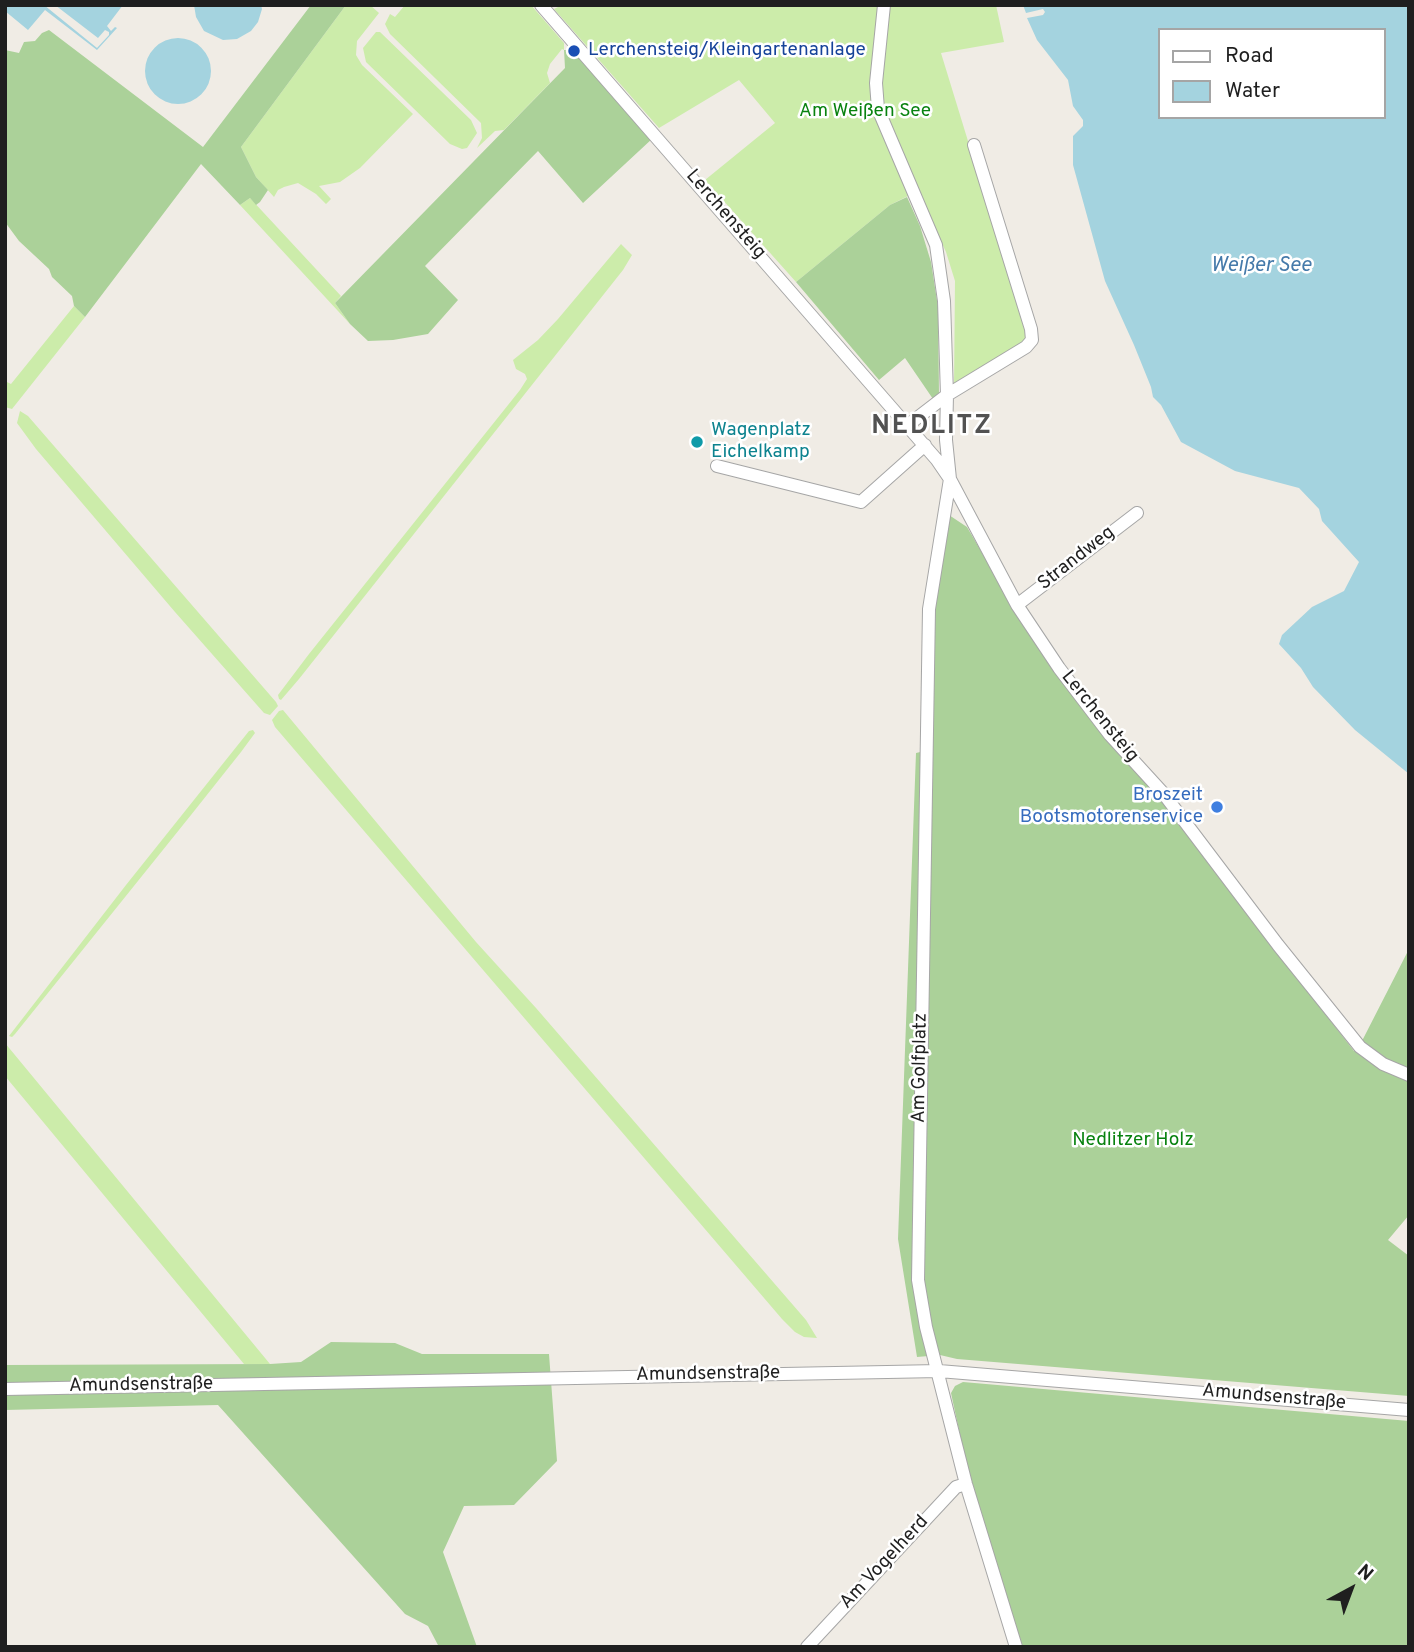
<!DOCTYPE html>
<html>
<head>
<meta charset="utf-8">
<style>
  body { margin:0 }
  #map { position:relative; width:1414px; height:1652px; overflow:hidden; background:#f0ece5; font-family:Overpass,sans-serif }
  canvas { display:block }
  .frame { position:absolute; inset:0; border:7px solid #1f1f1f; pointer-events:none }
  .legend { position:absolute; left:1158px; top:28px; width:228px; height:91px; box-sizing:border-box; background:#fff; border:2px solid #a5a5a5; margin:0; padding:9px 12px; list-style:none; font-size:21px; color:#1f1f1f }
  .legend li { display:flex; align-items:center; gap:14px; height:35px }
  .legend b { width:35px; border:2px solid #a5a5a5 }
  .north { position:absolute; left:1316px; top:1554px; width:70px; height:70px; -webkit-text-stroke:5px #fff; paint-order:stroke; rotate:41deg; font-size:19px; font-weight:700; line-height:28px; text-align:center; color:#1f1f1f }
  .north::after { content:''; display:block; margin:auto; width:24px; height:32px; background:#1f1f1f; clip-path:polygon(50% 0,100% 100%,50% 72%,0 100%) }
</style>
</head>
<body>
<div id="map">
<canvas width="1414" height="1652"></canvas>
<div class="frame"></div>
<ul class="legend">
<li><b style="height:9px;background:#fff"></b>Road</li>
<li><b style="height:19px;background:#a4d3df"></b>Water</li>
</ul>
<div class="north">N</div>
</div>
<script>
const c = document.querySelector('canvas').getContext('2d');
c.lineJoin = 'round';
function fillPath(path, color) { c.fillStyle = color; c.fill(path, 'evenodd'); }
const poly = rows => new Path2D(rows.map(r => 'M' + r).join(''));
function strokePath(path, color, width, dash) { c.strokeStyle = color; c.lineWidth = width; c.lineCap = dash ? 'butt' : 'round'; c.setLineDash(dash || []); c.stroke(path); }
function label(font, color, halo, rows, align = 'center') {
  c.font = font + ' Overpass,sans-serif'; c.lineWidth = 5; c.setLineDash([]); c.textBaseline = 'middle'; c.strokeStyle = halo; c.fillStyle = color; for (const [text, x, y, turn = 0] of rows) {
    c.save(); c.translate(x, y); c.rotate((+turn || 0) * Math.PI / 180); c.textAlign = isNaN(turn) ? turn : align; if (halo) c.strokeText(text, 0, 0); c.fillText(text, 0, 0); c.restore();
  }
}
fillPath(poly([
  [346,5,370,5,379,13,357,41,356,55,362,65,413,114,360,168,340,182,319,186,331,199,326,204,316,194,298,183,284,187,278,190,274,197,256,177,241,147],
  [405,5,531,5,564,43,564,50,562,49,550,64,547,73,550,83,504,130,495,131,477,148,482,138,481,123,390,34,385,24,390,14,395,17],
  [562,5,996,5,1004,42,941,53,1029,340,954,387,955,281,946,252,918,191,890,205,796,282,705,180,775,123,739,80,659,128,554,9],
  [376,32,380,32,471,120,477,133,467,148,462,149,450,144,366,62,363,48],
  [250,198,341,296,335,303,350,324,240,205],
  [621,244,632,255,623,270,299,679,281,700,279,699,278,695,309,654,520,390,527,379,525,374,516,369,513,360,538,340,558,319],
  [74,306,85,317,12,409,5,407,5,381,11,384],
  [20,411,28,416,276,702,278,706,270,715,264,713,175,612,36,449,17,423],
  [283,710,476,942,536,1008,806,1320,817,1338,804,1337,795,1332,782,1319,275,727,272,720,279,711],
  [253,730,255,733,241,752,191,815,15,1034,12,1037,9,1036,126,885,249,731],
  [5,1043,270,1364,244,1364,5,1076]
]), '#ccecaa');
fillPath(poly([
  [311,5,346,5,241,147,256,177,268,190,260,202,256,205,250,198,240,205,201,164,85,317,74,306,72,296,52,277,49,269,19,241,5,222,5,50,19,53,24,42,35,41,42,33,49,30,203,147],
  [564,50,571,50,584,61,653,138,583,203,538,151,425,266,458,300,428,334,393,340,368,341,350,324,335,303,565,68],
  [907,197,920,226,931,262,938,307,939,395,933,399,905,358,879,380,796,282,890,205],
  [949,515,967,527,1013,606,1091,720,1109,742,1175,813,1274,948,1354,1051,1363,1039,1409,949,1409,1215,1388,1240,1409,1256,1409,1396,957,1359,940,1355,917,1357,898,1239,916,753,929,750,932,624],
  [331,1342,395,1343,422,1354,549,1354,557,1461,514,1505,464,1506,443,1552,477,1647,439,1647,428,1626,405,1614,218,1405,5,1410,5,1365,270,1364,301,1362],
  [963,1382,1409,1421,1409,1647,1018,1647,965,1458,951,1393,955,1386]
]), '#abd199');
fillPath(poly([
  [5,5,44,5,97,48,109,35,109,32,105,30,98,38,55,5,123,5,107,26,111,31,115,27,117,28,97,50,45,10,28,30,5,11],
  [194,5,261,5,262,9,258,22,251,31,237,39,223,40,204,31,196,17],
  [1023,5,1409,5,1409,774,1355,730,1313,687,1301,668,1279,644,1282,635,1312,607,1344,591,1359,562,1322,521,1319,509,1299,488,1235,471,1181,442,1161,405,1153,397,1151,387,1134,345,1105,281,1073,165,1073,136,1083,126,1083,120,1073,106,1068,80,1037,40,1027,18,1043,15,1045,12,1043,9,1026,13],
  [1160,30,1384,30,1384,117,1160,117],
  '145 71a33 33 0 1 1 66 0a33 33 0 1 1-66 0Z'
]), '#a4d3df');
const minor = poly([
  [541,5,937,460,950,479,1017,605,1059,668,1110,735,1163,793,1278,945,1360,1047,1383,1064,1409,1075],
  [884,5,876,83,878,109,936,245,944,301,947,395,946,440,950,479,929,609,918,1280,926,1327,966,1484,1016,1647],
  [908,425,947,395,1026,347,1032,340,1031,329,974,145],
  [717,466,861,502,925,445],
  [1017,605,1137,513],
  [5,1389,939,1371,1409,1410],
  [807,1647,956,1487,966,1484]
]);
strokePath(minor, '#a6a6a6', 14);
strokePath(minor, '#fff', 12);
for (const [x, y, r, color] of [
  [574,51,7,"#1a4fb4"],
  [697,442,7,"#0f9aa8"],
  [1217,807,7,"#3f7fe0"]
]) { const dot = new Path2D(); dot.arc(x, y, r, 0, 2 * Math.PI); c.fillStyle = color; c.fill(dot); strokePath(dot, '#fff', 2.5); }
label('19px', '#164399', '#fff', [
  ["Lerchensteig/Kleingartenanlage",588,51]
], 'left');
label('19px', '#08820f', '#fff', [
  ["Am Weißen See",865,112],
  ["Nedlitzer Holz",1133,1141]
]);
label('19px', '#1f1f1f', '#fff', [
  ["Lerchensteig",725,215,49],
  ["Strandweg",1077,559,-38],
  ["Lerchensteig",1099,717,51],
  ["Am Golfplatz",921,1068,-89],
  ["Amundsenstraße",708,1375,-1],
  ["Amundsenstraße",141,1386,-1],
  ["Amundsenstraße",1274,1398,5],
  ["Am Vogelherd",885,1563,-47]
]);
label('19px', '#0d838f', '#fff', [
  ["Wagenplatz",711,431],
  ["Eichelkamp",711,453]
], 'left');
label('19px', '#366cbe', '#fff', [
  ["Broszeit",1203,796],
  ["Bootsmotorenservice",1203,818]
], 'right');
label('italic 21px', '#457aaa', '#fff', [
  ["Weißer See",1261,267]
]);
c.letterSpacing = '2px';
label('bold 26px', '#525252', '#fff', [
  ["NEDLITZ",932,428]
]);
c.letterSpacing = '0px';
</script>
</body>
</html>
